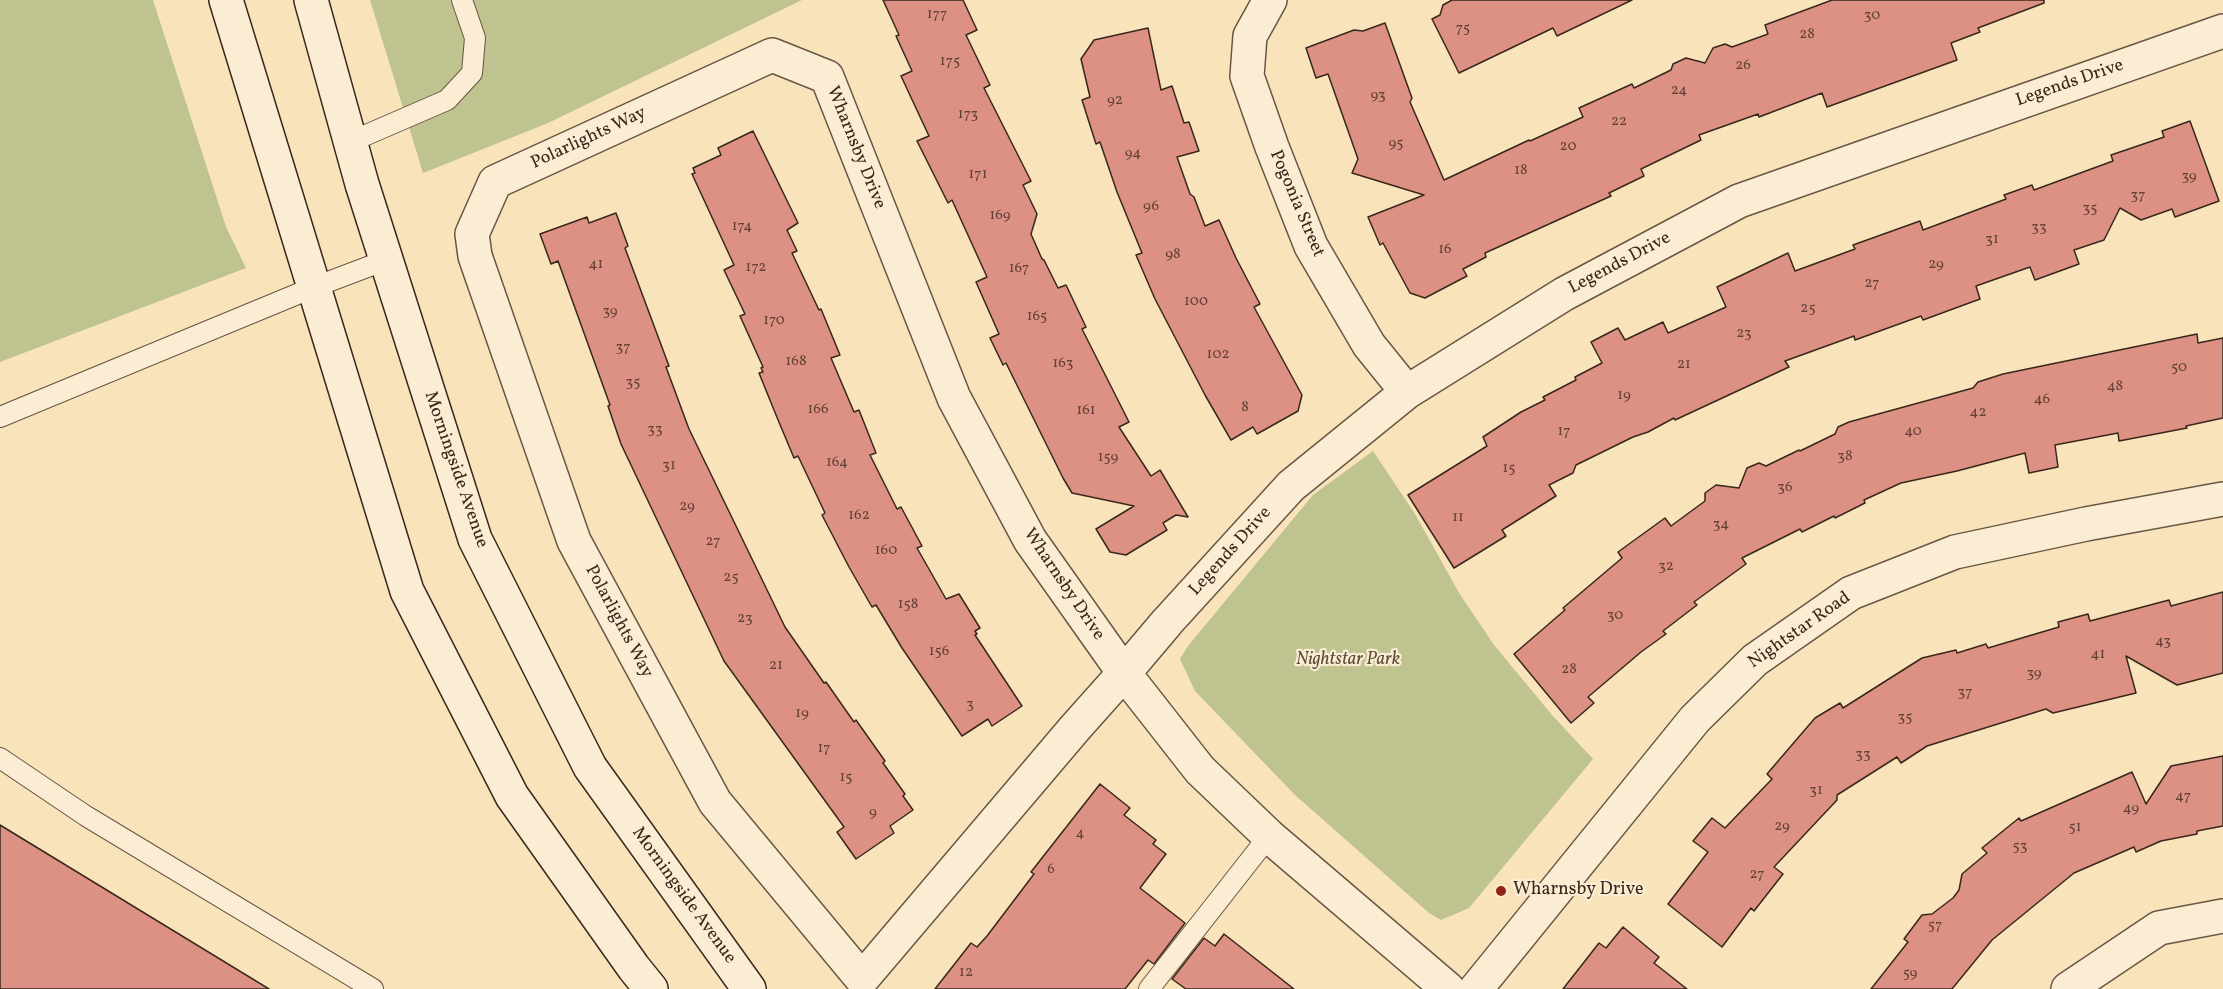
<!DOCTYPE html>
<html>
<head>
<meta charset="utf-8">
<style>
  body { margin:0 }
  canvas { display:block; background:#f8e3bb }
</style>
</head>
<body>
<canvas width="2223" height="989"></canvas>
<script>
const c = document.querySelector('canvas').getContext('2d');
c.lineJoin = 'round';
function fillPath(path, color) { c.fillStyle = color; c.fill(path, 'evenodd'); }
const poly = rows => new Path2D(rows.map(r => 'M' + r).join(''));
function strokePath(path, color, width, dash) { c.strokeStyle = color; c.lineWidth = width; c.lineCap = dash ? 'butt' : 'round'; c.setLineDash(dash || []); c.stroke(path); }
function label(font, color, halo, rows, align = 'center') {
  c.font = font + ' Vollkorn,serif'; c.lineWidth = 4.5; c.setLineDash([]); c.textBaseline = 'middle'; c.strokeStyle = halo; c.fillStyle = color; for (const [text, x, y, turn = 0] of rows) {
    c.save(); c.translate(x, y); c.rotate((+turn || 0) * Math.PI / 180); c.textAlign = isNaN(turn) ? turn : align; if (halo) c.strokeText(text, 0, 0); c.fillText(text, 0, 0); c.restore();
  }
}
fillPath(poly([
  [0,0,153,0,226,227,246,268,0,362],
  [370,0,802,0,548,123,423,173],
  [1373,451,1415,514,1459,593,1494,645,1552,715,1593,759,1469,908,1441,920,1429,913,1295,795,1195,691,1180,659,1188,646,1313,495]
]), '#bec38f');
const building = poly([
  [883,0,963,0,977,30,966,35,990,85,984,88,1031,181,1023,185,1037,214,1031,234,1042,259,1044,260,1058,288,1066,285,1086,327,1082,329,1129,422,1119,427,1151,476,1160,470,1188,517,1176,515,1163,523,1167,530,1126,555,1110,552,1096,529,1134,506,1072,493,1063,478,1006,363,1003,365,990,338,999,334,976,282,987,277,952,200,948,203,917,141,929,136,901,76,912,71,896,36,899,35,883,0],
  [1452,0,1632,0,1557,36,1553,28,1459,73,1432,19,1440,15,1443,5,1452,0],
  [1832,0,2044,0,2044,3,1978,28,1980,32,1951,43,1957,60,1827,107,1822,93,1759,117,1758,114,1699,135,1701,140,1641,169,1644,176,1609,193,1611,196,1485,253,1486,257,1463,269,1467,276,1425,298,1410,293,1383,243,1380,245,1368,217,1424,195,1352,173,1358,159,1328,74,1316,78,1306,48,1354,30,1363,31,1385,23,1412,98,1410,102,1444,180,1529,140,1530,141,1583,117,1579,108,1632,84,1634,88,1671,70,1673,64,1686,58,1705,63,1713,48,1725,44,1732,47,1768,34,1765,25,1832,0],
  [1148,28,1161,90,1172,86,1184,123,1189,122,1199,151,1177,157,1190,194,1194,197,1205,226,1219,220,1236,258,1260,304,1254,307,1302,395,1298,411,1257,434,1253,427,1231,440,1205,395,1155,299,1136,255,1142,253,1117,192,1100,142,1096,144,1082,100,1090,97,1081,59,1094,40,1148,28],
  [2190,121,2219,201,2175,217,2172,209,2141,220,2120,208,2104,240,2074,250,2079,264,2035,280,2030,267,1976,286,1980,299,1923,320,1921,316,1855,340,1854,336,1785,361,1789,367,1675,420,1674,418,1648,432,1633,437,1576,465,1573,473,1549,485,1556,496,1502,530,1506,536,1454,568,1408,495,1487,446,1483,437,1521,412,1545,400,1543,397,1576,380,1575,377,1602,363,1591,342,1618,328,1625,340,1663,322,1668,333,1726,307,1717,287,1788,253,1795,271,1855,249,1853,245,1920,221,1923,230,2006,199,2004,195,2032,185,2034,190,2113,161,2111,155,2164,137,2162,131,2190,121],
  [753,131,798,223,787,230,797,251,792,253,819,310,821,309,840,355,831,358,854,412,859,410,876,453,870,455,897,509,901,507,922,546,917,548,946,599,959,594,980,628,975,631,977,634,975,635,1022,706,992,726,988,719,962,736,902,648,876,605,872,607,849,567,822,515,825,513,798,456,794,458,776,415,759,373,763,372,761,368,763,367,740,316,745,314,724,270,734,265,692,174,695,173,693,168,721,155,718,148,753,131],
  [616,213,628,246,625,248,669,366,666,367,689,429,785,627,824,683,826,682,854,722,856,720,885,761,883,763,905,794,903,796,913,810,890,826,894,833,856,859,837,832,844,827,724,661,621,444,608,406,610,405,558,261,551,264,540,234,587,217,589,223,616,213],
  [2197,334,2198,343,2223,338,2223,418,2186,426,2187,428,2119,441,2118,433,2055,445,2058,467,2029,473,2025,453,1957,471,1901,483,1864,500,1865,503,1835,518,1834,516,1802,532,1800,529,1742,558,1746,564,1694,602,1697,605,1663,631,1666,634,1641,652,1588,697,1594,703,1571,723,1514,654,1565,610,1563,608,1622,558,1618,552,1665,518,1671,526,1705,501,1705,493,1716,485,1739,488,1747,468,1759,463,1766,466,1799,450,1800,451,1835,434,1838,427,1849,422,1973,388,1978,382,2003,374,2197,334],
  [2223,592,2223,673,2177,685,2126,656,2136,693,2053,713,2046,709,1927,746,1901,763,1897,757,1837,795,1837,800,1774,867,1783,874,1754,911,1751,908,1722,947,1668,904,1708,852,1693,841,1712,818,1725,828,1772,779,1767,774,1815,718,1840,703,1843,708,1922,658,1956,650,1957,653,1986,644,1988,648,2059,627,2058,622,2088,614,2090,621,2169,600,2171,606,2223,592],
  [2223,756,2223,826,2197,831,2197,834,2161,841,2136,852,2134,847,2074,873,1992,940,1952,989,1871,989,1908,942,1904,939,1922,915,1932,914,1953,898,1959,890,1962,874,1987,853,1982,848,2019,818,2021,821,2132,772,2146,804,2171,766,2223,756],
  [1100,784,1130,808,1124,815,1156,840,1153,844,1166,854,1140,888,1185,923,1154,964,1148,960,1125,989,935,989,971,943,977,947,987,936,1034,874,1031,872,1100,784],
  [0,825,269,989,0,989,0,825],
  [1623,927,1659,957,1654,963,1687,989,1563,989,1599,943,1606,948,1623,927],
  [1224,934,1294,989,1186,989,1172,979,1204,938,1215,946,1224,934]
]);
fillPath(building, '#dd9084');
strokePath(building, '#39271c', 1.5);
const service = poly([
  [350,142,447,100,472,73,475,38,462,0],
  [0,417,312,288,386,260],
  [0,758,86,816,373,989],
  [1149,989,1269,836]
]);
const minor = poly([
  [1270,0,1250,36,1247,76,1272,147,1311,246,1369,345,1407,392],
  [1448,989,1269,836,1200,770,1124,673,1030,540,954,398,827,77,772,55,495,182,472,234,475,256,574,541,715,802,862,979,1075,728,1124,673,1168,621,1291,486,1407,392,1564,294,1739,201,2223,31],
  [2068,989,2159,928,2223,916]
]);
const tertiary = poly([
  [1476,989,1695,719,1755,660,1851,593,1955,552,2086,524,2223,499]
]);
const secondary = poly([
  [226,0,407,591,512,796,634,968,651,989],
  [311,0,362,184,475,539,590,767,749,989]
]);
strokePath(service, '#695644', 22);
strokePath(minor, '#695644', 36);
strokePath(tertiary, '#695644', 36);
strokePath(secondary, '#39271c', 36);
strokePath(service, '#faedd3', 20);
strokePath(minor, '#faedd3', 33);
strokePath(tertiary, '#faedd3', 33);
strokePath(secondary, '#faedd3', 33);
for (const [x, y, r, color] of [
  [1501,891,6,"#8f2418"]
]) { const dot = new Path2D(); dot.arc(x, y, r, 0, 2 * Math.PI); c.fillStyle = color; c.fill(dot); strokePath(dot, '#faedd3', 2); }
label('15px', '#624136', null, [
  ["177",937,15],
  ["30",1872,16],
  ["75",1463,29],
  ["28",1807,35],
  ["175",950,62],
  ["26",1743,66],
  ["24",1679,91],
  ["93",1378,96],
  ["92",1115,101],
  ["173",968,115],
  ["22",1619,122],
  ["95",1396,144],
  ["20",1568,147],
  ["94",1133,154],
  ["18",1521,171],
  ["171",978,175],
  ["39",2189,177],
  ["37",2138,196],
  ["96",1151,207],
  ["35",2090,209],
  ["169",1000,216],
  ["174",742,227],
  ["33",2039,228],
  ["31",1992,240],
  ["16",1445,250],
  ["98",1173,255],
  ["41",596,265],
  ["29",1936,265],
  ["172",756,268],
  ["167",1019,269],
  ["27",1872,284],
  ["100",1196,302],
  ["25",1808,309],
  ["39",610,312],
  ["165",1037,317],
  ["170",774,321],
  ["23",1744,334],
  ["37",623,348],
  ["102",1218,355],
  ["168",796,362],
  ["163",1063,364],
  ["21",1684,365],
  ["50",2179,368],
  ["35",633,383],
  ["48",2115,387],
  ["19",1624,396],
  ["46",2042,400],
  ["8",1245,408],
  ["166",818,410],
  ["161",1086,411],
  ["42",1978,413],
  ["33",655,430],
  ["17",1564,432],
  ["40",1913,432],
  ["38",1845,457],
  ["159",1108,458],
  ["164",837,463],
  ["31",669,466],
  ["15",1509,469],
  ["36",1785,488],
  ["29",687,507],
  ["162",859,516],
  ["11",1458,518],
  ["34",1721,525],
  ["27",713,542],
  ["160",886,551],
  ["32",1666,567],
  ["25",731,578],
  ["158",908,605],
  ["30",1615,616],
  ["23",745,619],
  ["43",2163,642],
  ["156",939,652],
  ["41",2098,655],
  ["21",776,666],
  ["28",1569,670],
  ["39",2034,674],
  ["37",1965,693],
  ["3",970,705],
  ["19",802,714],
  ["35",1905,718],
  ["17",824,749],
  ["33",1863,755],
  ["15",846,778],
  ["31",1816,791],
  ["47",2183,797],
  ["49",2131,809],
  ["9",873,813],
  ["29",1782,827],
  ["51",2075,828],
  ["4",1080,834],
  ["53",2020,847],
  ["6",1051,870],
  ["27",1757,875],
  ["57",1935,926],
  ["12",966,973],
  ["59",1910,974]
]);
label('18px', '#39271c', '#faedd3', [
  ["Legends Drive",2070,84,-19],
  ["Polarlights Way",589,139,-25],
  ["Wharnsby Drive",855,148,68],
  ["Pogonia Street",1296,204,67],
  ["Legends Drive",1620,264,-28],
  ["Morningside Avenue",455,470,71],
  ["Legends Drive",1231,552,-48],
  ["Wharnsby Drive",1063,585,56],
  ["Polarlights Way",618,622,62],
  ["Nightstar Road",1800,631,-35],
  ["Morningside Avenue",683,896,54]
]);
label('italic 18px', '#5a4e39', '#faedd3', [
  ["Nightstar Park",1348,661]
]);
label('18px', '#39271c', '#faedd3', [
  ["Wharnsby Drive",1513,891]
], 'left');
</script>
</body>
</html>
